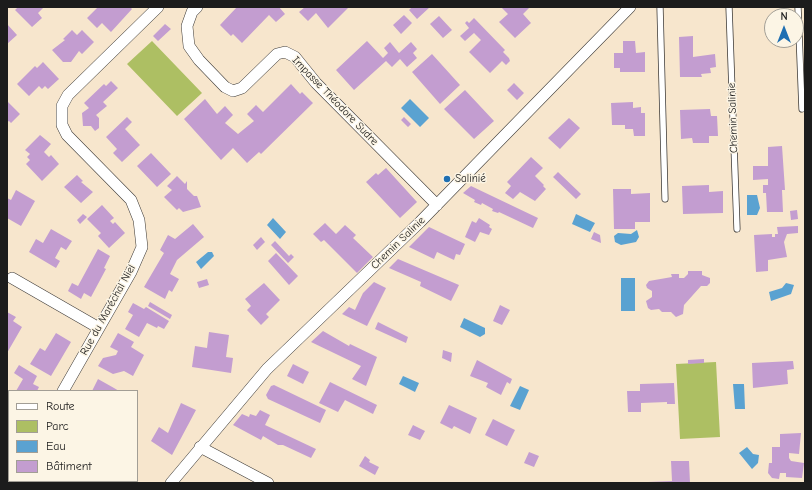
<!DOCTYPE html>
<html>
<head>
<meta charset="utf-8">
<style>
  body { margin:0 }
  #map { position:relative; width:812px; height:490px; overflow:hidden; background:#f7e6cd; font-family:"Comic Neue",sans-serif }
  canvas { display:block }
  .frame { position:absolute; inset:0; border:8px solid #1c1c1c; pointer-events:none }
  .legend { position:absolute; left:8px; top:390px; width:130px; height:92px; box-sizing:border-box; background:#fcf5e5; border:1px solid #a29e95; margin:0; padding:5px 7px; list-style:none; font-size:12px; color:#1c1c1c }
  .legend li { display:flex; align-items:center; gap:8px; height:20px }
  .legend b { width:20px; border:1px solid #a29e95 }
  .north { position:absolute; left:764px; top:8px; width:40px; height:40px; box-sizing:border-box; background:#fcf5e5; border:1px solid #a29e95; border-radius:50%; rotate:0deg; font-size:11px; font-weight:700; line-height:16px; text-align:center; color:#1c1c1c }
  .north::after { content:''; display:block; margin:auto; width:14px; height:18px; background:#1f6fb2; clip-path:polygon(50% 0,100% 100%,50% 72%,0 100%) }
</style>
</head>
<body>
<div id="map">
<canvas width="812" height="490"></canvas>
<div class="frame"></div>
<ul class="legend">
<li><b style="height:5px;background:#fff"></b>Route</li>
<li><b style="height:11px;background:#adbf63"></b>Parc</li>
<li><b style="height:11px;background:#5aa2d1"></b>Eau</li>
<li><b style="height:11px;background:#c39dd0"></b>Bâtiment</li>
</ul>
<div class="north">N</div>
</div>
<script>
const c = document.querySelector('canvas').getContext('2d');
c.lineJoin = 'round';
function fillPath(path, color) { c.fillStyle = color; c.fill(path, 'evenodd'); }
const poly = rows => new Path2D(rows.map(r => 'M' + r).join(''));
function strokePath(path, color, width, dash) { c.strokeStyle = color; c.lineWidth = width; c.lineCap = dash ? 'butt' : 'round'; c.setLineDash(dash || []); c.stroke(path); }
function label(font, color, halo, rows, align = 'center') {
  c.font = font + ' "Comic Neue",sans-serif'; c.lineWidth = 3; c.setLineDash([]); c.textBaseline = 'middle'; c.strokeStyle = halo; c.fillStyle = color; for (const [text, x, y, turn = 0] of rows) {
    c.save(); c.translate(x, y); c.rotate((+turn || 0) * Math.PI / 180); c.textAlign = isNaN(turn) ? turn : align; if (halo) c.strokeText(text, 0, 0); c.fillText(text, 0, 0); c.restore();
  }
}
fillPath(poly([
  [152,41,202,93,177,116,127,64],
  [716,362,720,437,680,439,676,364]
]), '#adbf63');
fillPath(poly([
  [410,99,429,118,420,127,401,108],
  [747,195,757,195,760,208,757,215,747,215],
  [576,214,595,223,590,232,572,224],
  [273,218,286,232,280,239,267,225],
  [637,230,639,237,636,242,621,245,615,242,614,236,618,233,631,234],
  [208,252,212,252,214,256,201,269,196,262],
  [621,278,635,278,635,311,621,311],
  [786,283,794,285,791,294,771,301,769,292,782,288],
  [464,318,485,328,485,334,480,337,460,327],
  [403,376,419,383,415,392,399,384],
  [733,384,744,384,745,409,735,409],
  [520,386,529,390,520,410,510,406],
  [747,447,753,454,759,455,758,463,752,469,739,453]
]), '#5aa2d1');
fillPath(poly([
  [18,7,44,7,38,13,42,18,32,27,15,10],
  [98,7,130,7,132,9,111,32,102,23,97,28,87,18],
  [237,7,279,7,285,14,276,22,269,15,242,43,233,34,231,36,220,25],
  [305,7,349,7,328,28,316,13,308,21,299,12],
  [412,7,430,7,417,19,409,10],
  [501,7,530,7,523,14,531,23,515,38,499,22,508,14],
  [404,15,412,23,401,34,393,25],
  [439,16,452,30,443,38,430,24],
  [474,18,505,50,503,52,509,58,510,61,506,65,502,61,490,73,469,52,481,40,474,33,465,41,460,36,469,28,465,23,467,21,469,23],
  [7,24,17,35,7,44],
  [165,24,171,29,158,41,153,36],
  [72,30,77,35,82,30,94,42,82,54,79,51,71,62,63,62,52,50,65,40,63,39],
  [693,36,693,57,715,54,716,67,710,68,711,73,701,74,702,77,680,77,679,37],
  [367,41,383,58,388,53,384,48,390,42,399,53,411,42,417,49,413,53,417,58,407,67,400,59,392,67,386,61,354,90,336,70],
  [623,41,635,41,636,53,645,52,645,72,620,72,620,68,614,68,614,53,623,53],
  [432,54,460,85,440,104,412,72],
  [43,62,59,79,48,89,45,86,42,89,39,86,29,96,17,84,35,66,37,68],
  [111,81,118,88,103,102,107,106,96,115,99,118,99,128,95,131,91,126,83,126,82,113,89,108,84,103,104,84,106,86],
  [514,83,524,93,517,100,507,90],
  [291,84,300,94,302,92,313,103,261,154,259,152,247,163,233,148,221,160,184,119,205,99,217,114,225,106,233,115,225,123,238,134,254,121,247,114,256,105,263,112],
  [465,90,494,121,474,139,444,109],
  [7,101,20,114,11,123,9,121,7,122],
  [633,102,633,108,641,107,641,113,645,113,645,136,634,136,633,129,625,129,625,125,612,125,611,103],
  [710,109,711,116,717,116,718,136,709,136,709,143,693,143,692,138,681,139,680,110],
  [127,117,132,122,125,129,140,145,122,162,113,153,117,149,106,137],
  [404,117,411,124,408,127,401,120],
  [569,118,580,128,560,149,548,138],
  [40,135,51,144,44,152,49,157,51,155,59,164,42,181,26,164,30,160,27,157,30,154,25,150],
  [782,146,785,190,782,190,783,212,767,212,766,193,763,193,763,185,768,185,768,179,753,180,753,166,768,166,768,147],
  [151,153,171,174,157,187,137,166],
  [531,157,543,168,535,176,544,185,543,186,546,189,535,201,520,192,513,199,505,193,511,186,507,182],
  [386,168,417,202,400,218,366,182,376,173,378,175],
  [558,172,581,194,576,199,553,177],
  [77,175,83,181,81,182,93,192,81,203,64,187],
  [177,176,185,184,187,181,187,189,194,196,197,196,201,207,183,212,179,208,177,210,164,197,172,190,167,186],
  [709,185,709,192,723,191,723,213,683,214,682,186],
  [471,186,538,218,533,228,499,212,498,213,492,211,493,209,482,203,481,205,474,202,475,200,463,193],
  [613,189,631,189,631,194,650,193,650,222,635,222,635,229,614,229],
  [16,190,35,201,21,226,7,218,7,198,11,200],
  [102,205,114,218,110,221,113,224,115,222,125,233,109,248,98,236,101,233,87,219],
  [797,210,798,219,791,220,790,211],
  [83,214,87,217,80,224,77,220],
  [479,218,490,225,489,227,492,229,489,235,480,232,475,242,465,237,472,221,476,223],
  [325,223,336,234,345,225,356,235,353,238,373,257,357,273,324,240,321,242,313,234],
  [193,224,204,237,177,260,170,274,179,279,172,292,169,290,165,299,144,287,164,253,160,250,168,235,175,239],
  [798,226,798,233,787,234,784,242,787,257,768,260,768,271,756,272,754,235,772,234,772,237,775,237,775,234,778,234,777,227],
  [429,227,465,244,460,255,456,254,454,260,437,252,434,259,409,247],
  [51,229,72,241,66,250,61,247,55,258,60,261,56,268,29,252,36,239,43,243],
  [594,232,600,235,601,243,591,239],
  [261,237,265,242,257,250,253,245],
  [275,241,289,256,291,254,294,257,288,263,271,245],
  [98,249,110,256,104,268,106,269,91,297,84,293,81,299,68,291,72,283,78,286],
  [276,253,298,276,289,285,268,261],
  [398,259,459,285,451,301,420,286,421,282,389,268],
  [688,271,702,271,702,275,710,278,710,283,707,286,701,286,684,305,683,314,676,317,671,312,662,312,659,309,651,310,648,308,646,301,652,297,652,291,647,288,646,285,649,281,672,277,671,274,679,274,679,278,684,278,688,274],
  [207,279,209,285,199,288,197,282],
  [374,282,386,288,367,326,342,314,349,307,355,310,363,293],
  [264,283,280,300,266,314,269,317,261,325,247,310,251,306,245,299],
  [150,302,172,315,170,319,148,306],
  [133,303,144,309,146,307,169,321,164,329,158,326,157,328,147,323,139,337,125,329,133,315,128,312],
  [500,305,510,310,502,325,493,321],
  [7,312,16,317,13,321,22,327,7,353],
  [378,322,408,337,406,343,375,329],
  [323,331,349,346,350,344,377,357,366,386,352,379,361,366,311,342],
  [209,332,229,335,226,357,233,358,231,373,192,367,195,346,207,348],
  [56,333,71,342,51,376,30,364,40,348,45,351],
  [118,333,134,342,131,347,144,355,133,376,124,371,113,374,98,366,103,358,116,355,118,351,110,347],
  [443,350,452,353,451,362,442,358],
  [704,359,704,363,688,364,688,360],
  [477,360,512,379,510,384,507,382,501,395,486,387,488,383,470,376],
  [793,361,794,369,787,370,788,384,753,388,752,363],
  [293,364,309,372,303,384,287,376],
  [19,365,37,376,33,384,39,387,37,391,16,391,23,379,14,373],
  [98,379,114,388,119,391,92,391],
  [330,382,377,405,373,414,345,400,338,412,319,403],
  [674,383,675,404,667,404,667,402,641,403,641,412,628,412,627,391,640,391,640,384],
  [274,385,326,410,320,423,268,399,266,395,271,386],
  [181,403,196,410,172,455,151,441,159,427,168,433],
  [449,405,477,418,470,434,454,426,452,429,440,423],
  [260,410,270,415,265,425,316,449,311,458,283,445,278,445,263,436,261,440,233,425,242,414,249,417,250,414,256,416],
  [493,419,515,430,507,446,485,435],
  [413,425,425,431,420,440,408,435],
  [801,433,799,454,789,453,789,458,791,461,804,463,802,478,786,477,786,473,780,473,779,479,772,478,768,473,769,463,772,463,772,447,780,447,780,434],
  [529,452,539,456,534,467,524,463],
  [365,456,370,460,369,462,379,467,375,475,359,466],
  [671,461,689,461,690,483,648,483,648,482,672,481],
  [41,481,66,481,69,483,39,483]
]), '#c39dd0');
const service = poly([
  [660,7,665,199],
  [729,7,737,229],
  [798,7,802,109]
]);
const minor = poly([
  [197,7,192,12,187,26,189,46,199,60,225,87,233,91,242,88,277,54,285,52,295,57,316,83,437,205],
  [12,278,99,328],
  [63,391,131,272,142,247,139,220,131,200,67,135,62,125,62,106,68,95,158,7],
  [7,437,9,438],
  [200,447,268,483],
  [94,481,98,483],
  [171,483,267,369,420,222,630,7]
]);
strokePath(service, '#3d3a37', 7);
strokePath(minor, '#3d3a37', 12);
strokePath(service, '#fff', 5.5);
strokePath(minor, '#fff', 11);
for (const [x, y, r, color] of [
  [447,179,4,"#1f6fb2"]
]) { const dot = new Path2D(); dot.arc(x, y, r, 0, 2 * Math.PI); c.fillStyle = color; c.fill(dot); strokePath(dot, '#fcf5e5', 1.5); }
label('11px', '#1c1c1c', '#fcf5e5', [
  ["Impasse Théodore Sudre",335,101,46],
  ["Chemin Salinie",733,118,-92],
  ["Chemin Salinie",398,243,-44],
  ["Rue du Maréchal Niel",108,310,-61]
]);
label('11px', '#1c1c1c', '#fcf5e5', [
  ["Salinié",455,179]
], 'left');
</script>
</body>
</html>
